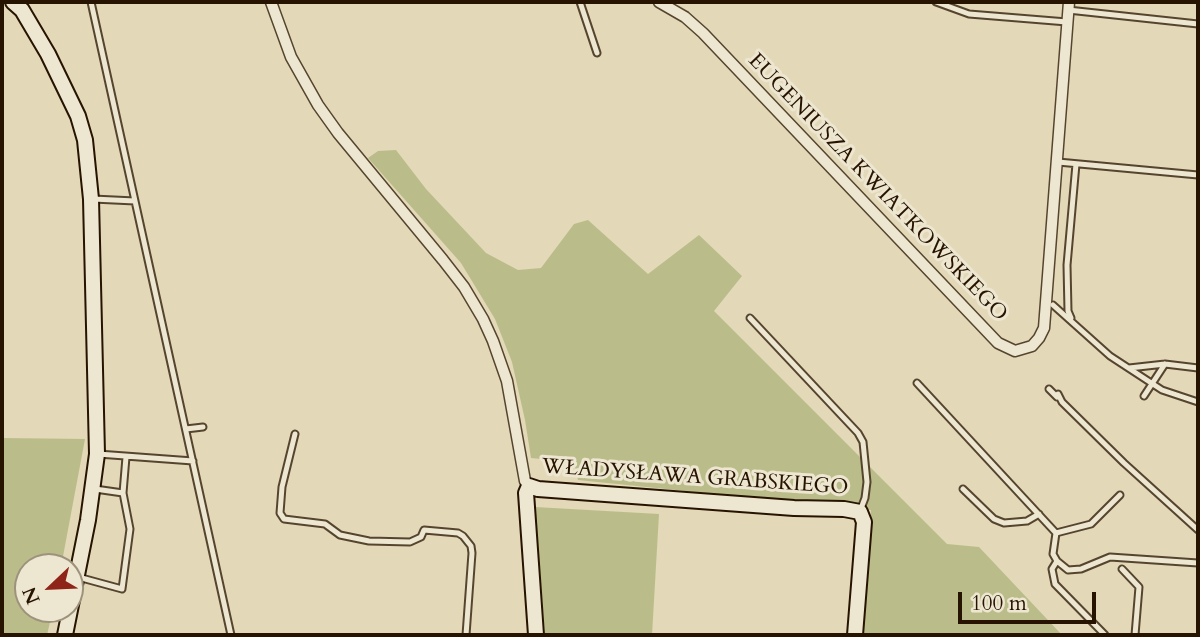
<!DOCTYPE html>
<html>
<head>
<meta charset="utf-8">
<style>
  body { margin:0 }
  #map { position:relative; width:1200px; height:637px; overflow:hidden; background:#e3d8b7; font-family:Cardo,serif }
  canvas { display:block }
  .frame { position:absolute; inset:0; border:4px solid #271400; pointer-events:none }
  .north { position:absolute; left:14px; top:553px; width:70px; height:70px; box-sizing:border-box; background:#ede6d0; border:2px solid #9e927d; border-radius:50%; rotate:247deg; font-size:19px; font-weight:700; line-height:28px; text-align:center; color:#271400 }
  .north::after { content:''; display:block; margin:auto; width:24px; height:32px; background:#8f2418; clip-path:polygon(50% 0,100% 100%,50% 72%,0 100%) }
  .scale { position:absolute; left:958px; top:592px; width:138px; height:32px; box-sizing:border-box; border:4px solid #271400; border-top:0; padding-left:9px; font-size:21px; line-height:24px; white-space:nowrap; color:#271400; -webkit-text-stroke:5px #ede6d0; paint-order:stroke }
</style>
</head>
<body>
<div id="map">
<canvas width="1200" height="637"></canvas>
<div class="frame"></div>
<div class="north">N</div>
<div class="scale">100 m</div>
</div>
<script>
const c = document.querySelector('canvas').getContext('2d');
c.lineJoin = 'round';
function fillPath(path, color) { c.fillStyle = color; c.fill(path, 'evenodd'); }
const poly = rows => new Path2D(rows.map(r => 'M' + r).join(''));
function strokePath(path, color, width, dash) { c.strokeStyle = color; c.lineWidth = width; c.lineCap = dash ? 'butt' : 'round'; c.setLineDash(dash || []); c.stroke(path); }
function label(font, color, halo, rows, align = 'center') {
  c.font = font + ' Cardo,serif'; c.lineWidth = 6; c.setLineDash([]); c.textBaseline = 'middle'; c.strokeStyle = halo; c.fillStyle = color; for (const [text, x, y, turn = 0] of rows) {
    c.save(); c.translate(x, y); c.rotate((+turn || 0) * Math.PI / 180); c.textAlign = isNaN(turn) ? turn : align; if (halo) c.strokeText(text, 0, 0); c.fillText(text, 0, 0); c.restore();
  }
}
fillPath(poly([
  [396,150,426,189,486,253,518,270,541,268,574,224,588,220,648,274,699,235,742,276,714,311,947,544,979,547,1062,635,861,635,871,510,578,480,574,462,531,458,525,420,512,362,495,319,461,263,368,158,378,151],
  [2,438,85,439,61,567,28,567,28,609,53,609,47,635,2,635],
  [535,507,659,514,652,635,545,635]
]), '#babd8a');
const lane = poly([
  [91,2,231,635],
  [580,2,597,53],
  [936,2,969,14,1067,22],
  [1068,10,1198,24],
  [1058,162,1198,175],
  [93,199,135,201],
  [1053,305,1110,356,1162,390,1198,402],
  [750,318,858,433,863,442,867,482,865,498,860,511],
  [1071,318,1068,311,1067,265,1076,164],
  [1129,368,1165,364,1198,368],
  [917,383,1056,533,1053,554,1057,561,1068,570,1081,569,1110,557,1198,563],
  [1049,389,1057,397],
  [1058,394,1062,402,1124,463,1198,530],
  [1144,396,1165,364],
  [186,429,203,427],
  [295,434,282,487,280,513,284,519,325,524,340,535,369,541,410,542,421,537,424,530,458,533,463,536,471,546,472,553,466,635],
  [98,454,193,461],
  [95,489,123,493],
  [963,489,994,519,1004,523,1027,521,1039,514],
  [1056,533,1091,524,1120,495],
  [1057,561,1052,569,1055,584,1105,635],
  [1122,569,1139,587,1135,635],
  [78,577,122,589,130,529,123,493,126,457]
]);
const street = poly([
  [271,2,291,57,318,105,338,133,443,260,464,287,483,319,493,341,507,381,525,481,529,486],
  [659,2,685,17,703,33,998,343,1015,351,1032,346,1039,338,1044,328,1069,2]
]);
const secondary = poly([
  [13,2,22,10,48,54,78,116,85,140,91,199,97,454,88,520,65,635],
  [536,635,526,493,529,486,538,489,794,508,844,509,860,512,864,522,855,635]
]);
strokePath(lane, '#56452e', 9);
strokePath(street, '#56452e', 13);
strokePath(secondary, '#271400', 18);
strokePath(lane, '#ede6d0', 5);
strokePath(street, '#ede6d0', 10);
strokePath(secondary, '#ede6d0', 14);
label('21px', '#271400', '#ede6d0', [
  ["EUGENIUSZA KWIATKOWSKIEGO",877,188,46],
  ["WŁADYSŁAWA GRABSKIEGO",695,478,4]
]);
</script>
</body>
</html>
